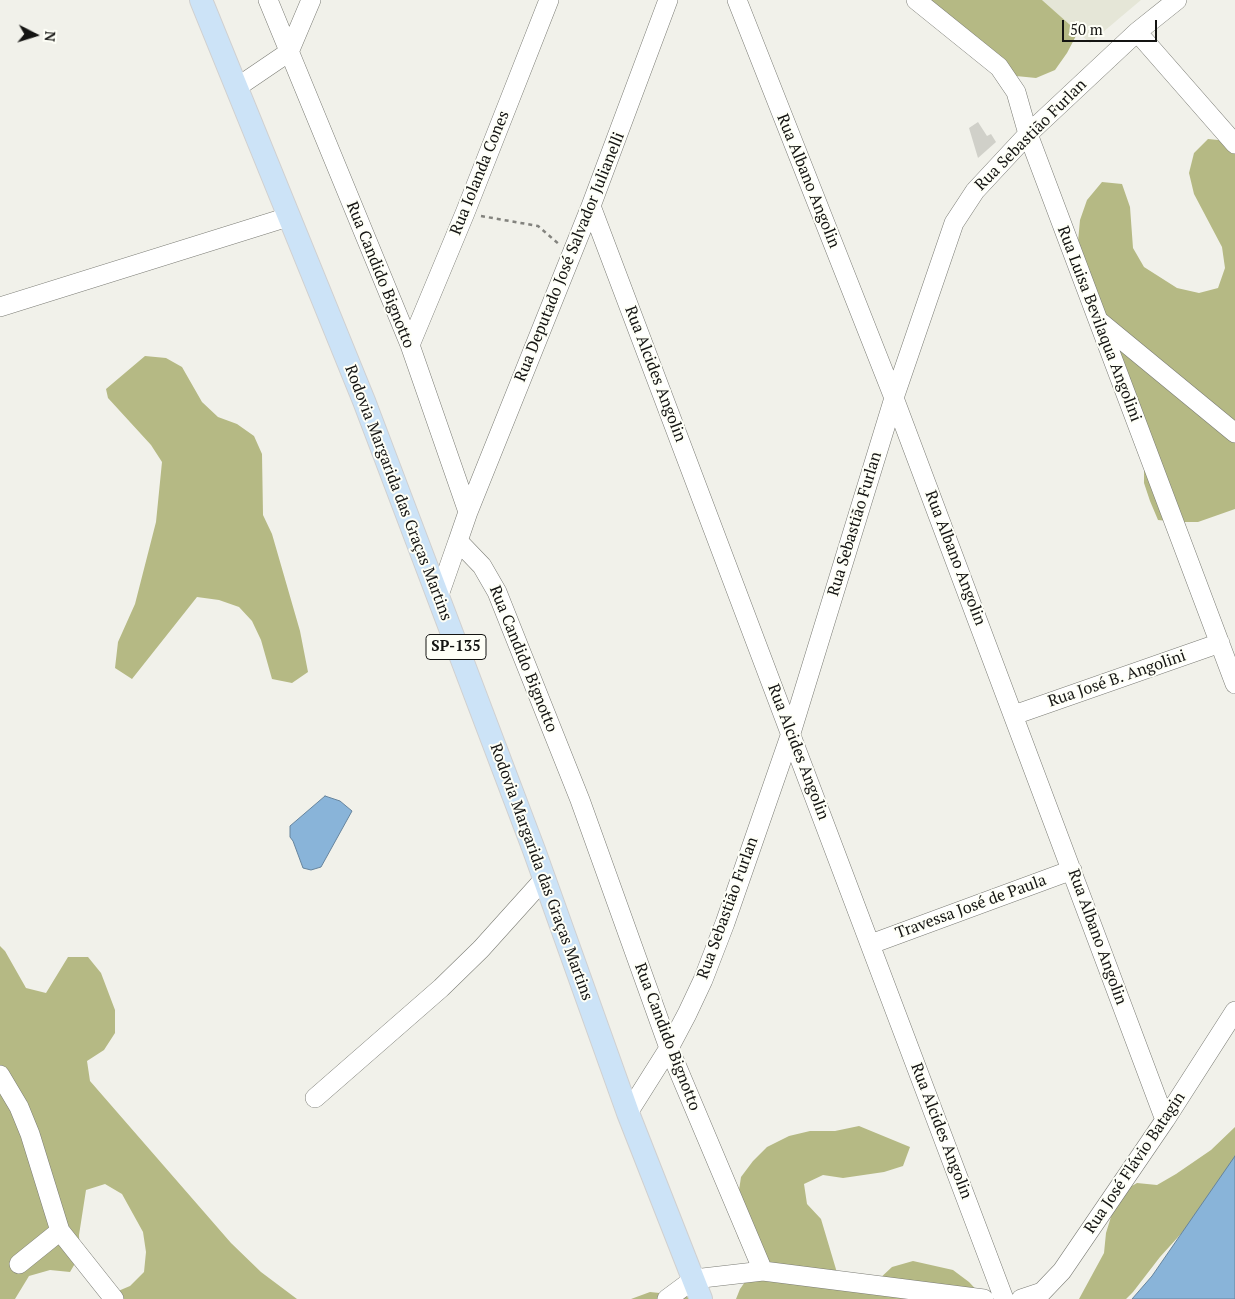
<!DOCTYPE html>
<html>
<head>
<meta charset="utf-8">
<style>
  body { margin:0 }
  #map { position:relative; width:1235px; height:1299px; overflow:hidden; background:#f1f1ea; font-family:"PT Serif",serif }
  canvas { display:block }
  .north { position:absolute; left:10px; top:10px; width:50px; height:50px; -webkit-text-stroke:4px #fefff7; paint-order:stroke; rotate:95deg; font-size:14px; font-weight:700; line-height:20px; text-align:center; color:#141412 }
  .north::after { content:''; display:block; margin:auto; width:18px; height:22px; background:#141412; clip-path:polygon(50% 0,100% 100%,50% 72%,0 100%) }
  .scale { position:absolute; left:1062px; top:20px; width:95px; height:22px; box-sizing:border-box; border:2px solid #141412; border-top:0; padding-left:6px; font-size:15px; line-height:18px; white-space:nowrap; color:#141412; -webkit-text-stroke:4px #fefff7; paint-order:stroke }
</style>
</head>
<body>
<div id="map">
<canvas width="1235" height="1299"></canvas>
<div class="north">N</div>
<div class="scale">50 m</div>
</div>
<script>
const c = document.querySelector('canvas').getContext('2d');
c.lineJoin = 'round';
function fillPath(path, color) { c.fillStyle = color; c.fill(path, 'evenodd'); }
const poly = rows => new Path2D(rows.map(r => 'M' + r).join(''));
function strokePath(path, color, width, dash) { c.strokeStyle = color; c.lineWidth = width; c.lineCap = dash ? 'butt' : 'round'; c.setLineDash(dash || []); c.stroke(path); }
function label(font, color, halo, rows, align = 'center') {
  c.font = font + ' "PT Serif",serif'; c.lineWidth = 4; c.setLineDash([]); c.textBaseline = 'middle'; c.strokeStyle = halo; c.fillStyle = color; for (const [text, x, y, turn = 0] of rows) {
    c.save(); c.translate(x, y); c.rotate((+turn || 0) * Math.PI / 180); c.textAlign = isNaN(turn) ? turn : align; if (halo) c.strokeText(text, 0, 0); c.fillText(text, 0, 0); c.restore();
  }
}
fillPath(poly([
  [1042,0,1141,0,1090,43]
]), '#e5e6d7');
fillPath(poly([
  [910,0,1042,0,1078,32,1067,53,1055,70,1036,78,1016,76],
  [1208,139,1228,141,1235,149,1235,509,1198,522,1178,522,1158,520,1150,501,1144,483,1144,463,1076,263,1080,220,1087,200,1102,182,1122,184,1130,207,1133,248,1144,267,1177,288,1199,293,1218,288,1225,268,1222,247,1194,194,1189,173,1194,153],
  [145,356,166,358,182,367,202,402,218,417,237,424,254,436,262,454,263,515,272,534,300,631,308,672,292,683,272,679,261,640,252,621,239,607,219,600,197,597,132,679,115,668,118,642,135,604,156,522,162,462,151,445,108,398,106,389],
  [0,946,5,951,26,988,46,993,68,957,88,957,101,973,115,1010,115,1033,104,1050,87,1061,90,1081,231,1243,261,1272,297,1299,110,1299,111,1294,130,1286,144,1272,146,1252,143,1232,122,1194,105,1184,86,1190,79,1235,80,1255,70,1272,50,1270,29,1276,15,1299,0,1299],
  [859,1126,910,1147,903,1166,884,1172,843,1178,823,1175,804,1184,807,1204,821,1219,838,1276,878,1280,892,1267,913,1261,953,1270,969,1282,985,1299,736,1299,740,1289,752,1272,751,1252,738,1238,735,1217,741,1177,753,1161,767,1147,789,1136,810,1131,835,1131],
  [1235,1127,1235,1167,1188,1226,1160,1257,1133,1292,1126,1299,1079,1299,1104,1253,1106,1233,1118,1194,1137,1183,1157,1185,1176,1174,1211,1150],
  [650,1292,707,1298,707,1299,631,1299]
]), '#b5b984');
const water = poly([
  [325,796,340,801,352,811,321,867,311,870,303,868,293,841,290,837,290,826,325,796],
  [1235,1156,1235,1299,1132,1299,1152,1276,1235,1156]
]);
fillPath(water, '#89b4d9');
strokePath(water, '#66849d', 1);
fillPath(poly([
  [978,122,987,136,991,134,996,142,978,158,969,128]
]), '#d0d0c9');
const minor = poly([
  [268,0,410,345,468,512],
  [668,0,591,206,468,512,458,541,482,566,497,592,580,800,669,1048,763,1271],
  [737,0,894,398,1165,1120],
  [916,0,999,67,1016,92,1028,134,1235,684],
  [1137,32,1235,144],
  [236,88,289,52,311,0],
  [591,206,1004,1299],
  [0,307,288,217],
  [1099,321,1235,433],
  [410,345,465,213,549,0],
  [438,598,458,541],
  [1014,715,1220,643],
  [871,944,1072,870],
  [0,1075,19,1107,30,1134,60,1231,19,1264],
  [315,1098,441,988,481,949,544,879],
  [628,1113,669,1048,687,1014,703,980,725,923,791,733,894,398,954,223,975,191,1028,134,1137,32,1177,0],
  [60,1231,114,1299],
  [667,1299,694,1279,763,1271,984,1299],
  [1021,1299,1042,1292,1062,1271,1165,1120,1235,1011]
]);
const major = poly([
  [201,0,364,401,534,850,628,1113,701,1299]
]);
strokePath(minor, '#7b7c75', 20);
strokePath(major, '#d0d0d0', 24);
strokePath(poly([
  [481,216,538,226,560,245]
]), '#83837e', 2.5, [4, 4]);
strokePath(minor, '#fff', 19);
strokePath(major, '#cce3f7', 22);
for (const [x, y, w] of [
  [456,647,60]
]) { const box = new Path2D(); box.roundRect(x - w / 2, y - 12.5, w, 25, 4); c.fillStyle = '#fefff7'; c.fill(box); strokePath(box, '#141412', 1); }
label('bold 15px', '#141412', null, [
  ["SP-135",456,647]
]);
label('16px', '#141412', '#fefff7', [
  ["Rua Sebastião Furlan",1031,135,-45],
  ["Rua Iolanda Cones",480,173,-68],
  ["Rua Albano Angolin",808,181,68],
  ["Rua Deputado José Salvador Julianelli",570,257,-68],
  ["Rua Candido Bignotto",380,275,68],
  ["Rua Luisa Bevilaqua Angolini",1099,324,69],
  ["Rua Alcides Angolin",655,374,69],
  ["Rodovia Margarida das Graças Martins",398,493,69],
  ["Rua Sebastião Furlan",855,524,-73],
  ["Rua Albano Angolin",955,558,69],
  ["Rua Candido Bignotto",523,659,68],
  ["Rua José B. Angolini",1117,679,-19],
  ["Rua Alcides Angolin",798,752,69],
  ["Rodovia Margarida das Graças Martins",541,872,70],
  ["Travessa José de Paula",971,907,-20],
  ["Rua Sebastião Furlan",728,908,-70],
  ["Rua Albano Angolin",1097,937,70],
  ["Rua Candido Bignotto",667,1037,69],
  ["Rua Alcides Angolin",941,1131,69],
  ["Rua José Flávio Batagin",1135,1163,-56]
]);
</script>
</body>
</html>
